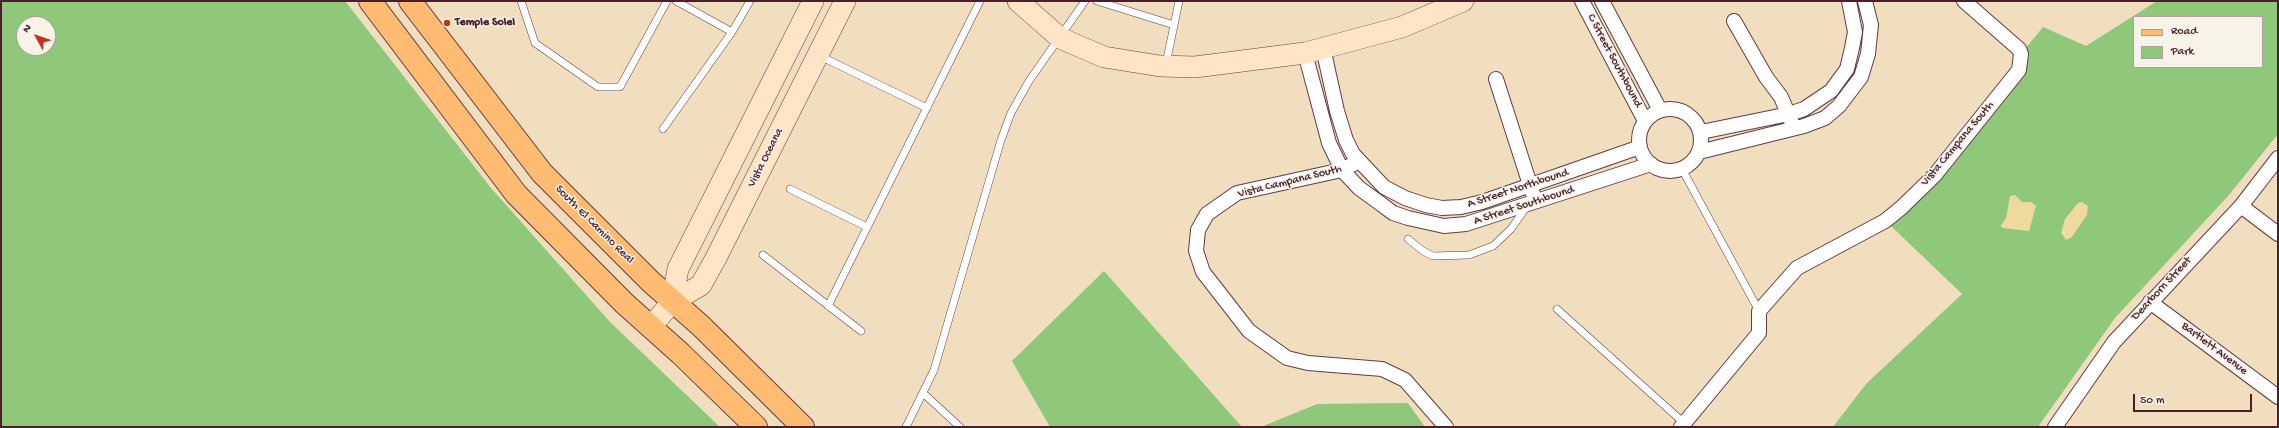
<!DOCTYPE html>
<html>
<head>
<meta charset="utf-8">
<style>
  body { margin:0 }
  #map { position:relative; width:2279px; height:428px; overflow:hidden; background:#f0debf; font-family:"Gochi Hand",sans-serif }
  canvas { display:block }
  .frame { position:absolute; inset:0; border:2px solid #4a1f2b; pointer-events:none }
  .legend { position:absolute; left:2133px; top:16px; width:130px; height:52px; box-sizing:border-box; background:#f7f3e8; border:1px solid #b29e9c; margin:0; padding:5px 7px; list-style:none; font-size:12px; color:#4a1f2b }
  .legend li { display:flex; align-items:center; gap:8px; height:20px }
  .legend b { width:20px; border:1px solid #b29e9c }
  .north { position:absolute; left:16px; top:16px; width:40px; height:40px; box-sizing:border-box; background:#f7f3e8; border:1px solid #b29e9c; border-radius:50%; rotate:310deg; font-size:11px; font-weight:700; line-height:16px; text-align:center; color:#4a1f2b }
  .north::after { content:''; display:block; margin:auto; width:14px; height:18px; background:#c8321e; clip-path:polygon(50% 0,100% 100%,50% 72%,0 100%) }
  .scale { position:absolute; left:2133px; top:394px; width:119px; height:18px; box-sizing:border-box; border:2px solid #4a1f2b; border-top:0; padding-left:5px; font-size:12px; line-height:14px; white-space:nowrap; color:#4a1f2b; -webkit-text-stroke:3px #f7f3e8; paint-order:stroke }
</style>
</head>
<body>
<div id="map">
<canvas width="2279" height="428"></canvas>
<div class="frame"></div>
<ul class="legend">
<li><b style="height:5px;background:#febb71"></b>Road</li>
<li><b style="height:11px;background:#8fc77b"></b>Park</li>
</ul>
<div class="north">N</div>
<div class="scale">50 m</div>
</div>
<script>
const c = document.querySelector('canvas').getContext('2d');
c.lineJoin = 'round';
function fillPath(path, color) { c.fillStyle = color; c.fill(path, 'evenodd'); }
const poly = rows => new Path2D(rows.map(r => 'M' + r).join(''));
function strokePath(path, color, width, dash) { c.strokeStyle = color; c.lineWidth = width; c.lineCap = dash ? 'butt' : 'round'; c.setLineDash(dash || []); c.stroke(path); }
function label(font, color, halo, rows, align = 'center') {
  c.font = font + ' "Gochi Hand",sans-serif'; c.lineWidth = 3; c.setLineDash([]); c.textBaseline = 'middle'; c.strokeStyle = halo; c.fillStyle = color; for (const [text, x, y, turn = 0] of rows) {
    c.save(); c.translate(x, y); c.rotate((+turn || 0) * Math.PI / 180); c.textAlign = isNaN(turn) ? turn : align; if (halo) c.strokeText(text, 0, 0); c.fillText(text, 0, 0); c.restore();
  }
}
fillPath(poly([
  [1,1,345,1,491,188,610,322,720,427,1,427],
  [24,24,48,24,48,48,24,48],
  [2157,1,2278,1,2278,134,2229,195,2115,318,2038,427,1833,427,1866,384,1962,294,1891,226,1932,187,2025,73,2025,49,2043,27,2086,46],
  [2134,17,2262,17,2262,67,2134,67],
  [1104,271,1242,427,1050,427,1012,361],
  [1408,403,1425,427,1261,427,1317,404]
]), '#8fc77b');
fillPath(poly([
  [2015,195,2022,202,2031,202,2036,206,2029,231,2002,228,2001,225,2006,218,2010,196],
  [2082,202,2088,206,2087,215,2072,237,2066,240,2061,233,2065,219,2078,203]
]), '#eeda9e');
const lane = poly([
  [521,1,535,43,598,87,620,87,667,1],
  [676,1,732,32,750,1],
  [1097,1,1174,25],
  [820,56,927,108],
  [1166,64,1179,1],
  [663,129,732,32],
  [1682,169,1759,311],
  [790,189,867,227],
  [1408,239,1423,251,1433,256,1469,255,1493,246,1511,229,1527,206],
  [763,255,861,331],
  [828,306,980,1],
  [1557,309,1684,423],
  [923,393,960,427],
  [906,427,934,370,1001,140,1011,113,1029,81,1085,1]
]);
const street = poly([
  [1582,1,1645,121],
  [1602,1,1660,110],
  [1734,21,1766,77,1781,97,1792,123],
  [1323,48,1337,111,1346,140,1353,154,1384,187,1405,198,1426,205,1442,208,1461,207,1482,202,1640,147],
  [1305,53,1329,143,1342,170,1359,188,1381,204,1393,213,1408,218,1444,226,1466,224,1651,164],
  [1496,79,1533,194],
  '1639 140a31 31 0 1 1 62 0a31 31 0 1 1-62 0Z',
  [1701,132,1789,114,1804,109,1831,91,1847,69,1852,48,1855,32,1849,1],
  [1699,152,1804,126,1825,118,1839,106,1861,77,1868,54,1871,25,1865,1],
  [1359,161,1342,170,1237,193,1207,214,1198,230,1196,251,1203,272,1249,331,1287,358,1308,363,1382,369,1405,380,1446,427],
  [2241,206,2278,234],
  [2150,302,2278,397],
  [1681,427,1759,333,1759,311,1797,268,1885,221,1901,208,1934,176,2019,70,2021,54,2019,49,1964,1],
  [2055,427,2114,342,2241,206,2278,158]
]);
const secondary = poly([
  [1018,1,1060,38,1104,57,1160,66,1195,67,1305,53,1402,27,1463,1],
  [672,302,678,269,813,1],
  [651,327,672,302,701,285,716,258,845,1]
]);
const primary = poly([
  [370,1,516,194,624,303,681,354,756,427],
  [410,1,542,173,651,282,701,326,803,427]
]);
strokePath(lane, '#633c41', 8);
strokePath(street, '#633c41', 16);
strokePath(secondary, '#633c41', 22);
strokePath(primary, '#633c41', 24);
strokePath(lane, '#fff', 7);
strokePath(street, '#fff', 14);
strokePath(secondary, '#ffe4c6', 21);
strokePath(primary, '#febb71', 22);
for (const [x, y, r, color] of [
  [447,23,4,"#c8321e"]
]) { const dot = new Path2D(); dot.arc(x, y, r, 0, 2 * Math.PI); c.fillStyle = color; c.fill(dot); strokePath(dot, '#f7f3e8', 1.5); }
label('bold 12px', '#4a1f2b', '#f7f3e8', [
  ["Temple Solel",455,23]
], 'left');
label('12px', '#4a1f2b', '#f7f3e8', [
  ["C Street Southbound",1614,61,62],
  ["Vista Campana South",1958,144,-50],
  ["Vista Oceana",766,158,-63],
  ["Vista Campana South",1290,182,-14],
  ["A Street Northbound",1518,189,-18],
  ["A Street Southbound",1524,206,-18],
  ["South El Camino Real",594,225,45],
  ["Dearborn Street",2162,289,-47],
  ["Bartlett Avenue",2214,349,37]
]);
</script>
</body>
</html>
